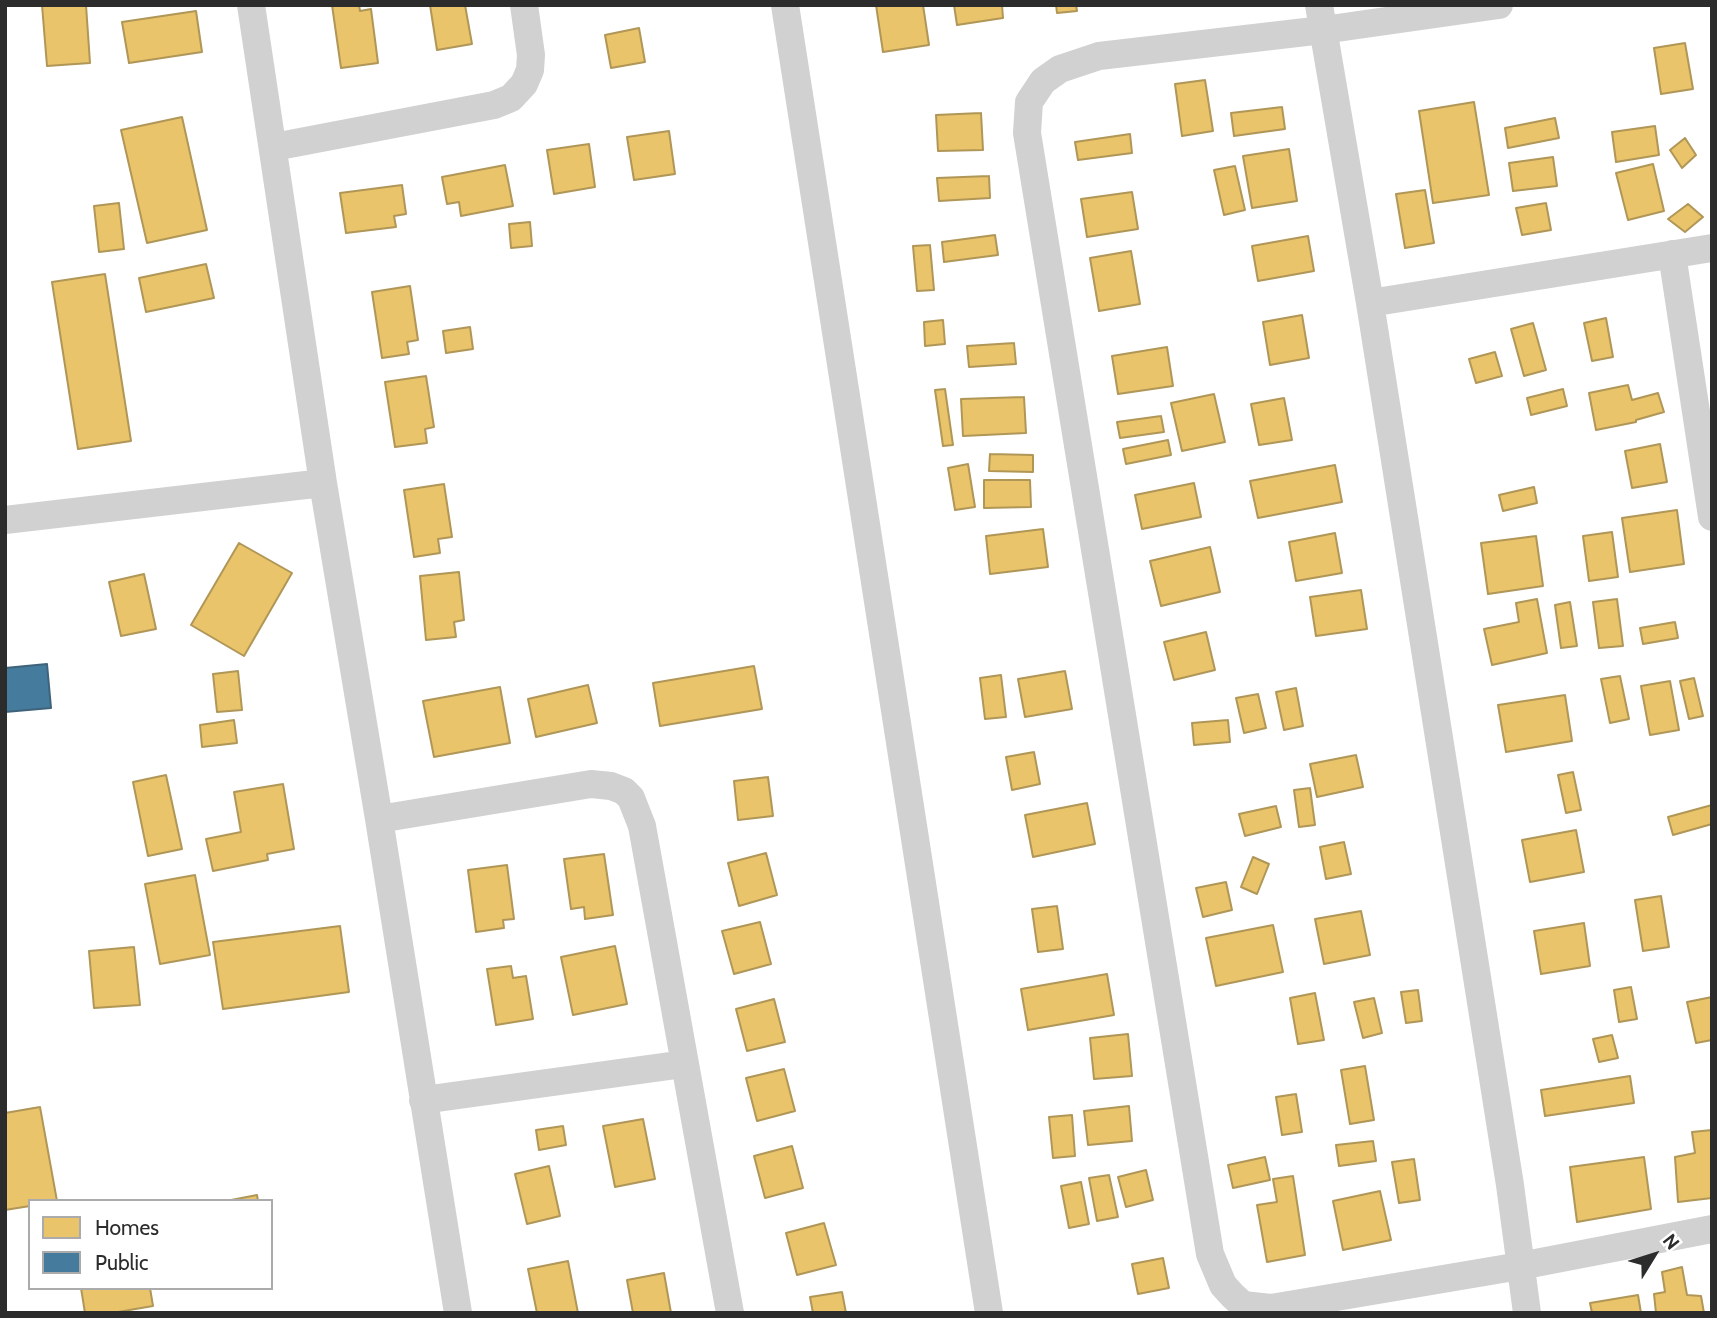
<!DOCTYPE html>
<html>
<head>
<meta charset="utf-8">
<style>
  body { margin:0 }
  #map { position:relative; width:1717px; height:1318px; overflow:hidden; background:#fff; font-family:Cabin,sans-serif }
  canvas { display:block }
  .frame { position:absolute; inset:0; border:7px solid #2c2c2c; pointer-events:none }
  .legend { position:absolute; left:28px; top:1199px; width:245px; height:91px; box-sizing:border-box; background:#fff; border:2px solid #ababab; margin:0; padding:9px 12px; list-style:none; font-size:21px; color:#2c2c2c }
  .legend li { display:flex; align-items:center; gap:14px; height:35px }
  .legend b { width:35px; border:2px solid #ababab }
  .north { position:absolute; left:1619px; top:1220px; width:70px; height:70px; -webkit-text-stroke:5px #fff; paint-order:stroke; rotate:52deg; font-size:19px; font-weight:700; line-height:28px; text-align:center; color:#2c2c2c }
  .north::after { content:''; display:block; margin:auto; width:24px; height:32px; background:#2c2c2c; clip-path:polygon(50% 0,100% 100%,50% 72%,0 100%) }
</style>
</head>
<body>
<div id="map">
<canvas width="1717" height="1318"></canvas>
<div class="frame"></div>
<ul class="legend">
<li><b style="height:19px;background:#e9c46a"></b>Homes</li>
<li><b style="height:19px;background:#457b9d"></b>Public</li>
</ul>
<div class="north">N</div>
</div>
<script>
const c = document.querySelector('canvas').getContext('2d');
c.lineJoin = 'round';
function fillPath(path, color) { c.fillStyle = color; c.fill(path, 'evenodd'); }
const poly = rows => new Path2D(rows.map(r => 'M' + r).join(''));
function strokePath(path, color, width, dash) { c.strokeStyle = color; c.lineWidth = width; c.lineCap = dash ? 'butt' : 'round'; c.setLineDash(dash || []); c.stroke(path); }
const homes = poly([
  [42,5,86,5,90,63,47,66,42,5],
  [332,5,359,5,360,11,371,9,378,63,341,68,332,5],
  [430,5,465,5,472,44,437,50,430,5],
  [876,5,923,5,929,45,883,52,876,5],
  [954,5,1002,5,1003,18,957,25,954,5],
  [1056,5,1076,5,1077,11,1057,13,1056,5],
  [196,11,202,52,129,63,122,22,196,11],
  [639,28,645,62,611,68,605,35,639,28],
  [1685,43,1693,89,1661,94,1654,48,1685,43],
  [1205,80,1213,131,1182,136,1175,84,1205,80],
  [1474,102,1489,195,1433,203,1419,111,1474,102],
  [1282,107,1285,129,1234,136,1231,113,1282,107],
  [981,113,983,150,938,151,936,115,981,113],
  [182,117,207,230,147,243,121,130,182,117],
  [1555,118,1559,138,1508,148,1505,128,1555,118],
  [1655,126,1659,155,1616,162,1612,132,1655,126],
  [669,131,675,174,634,180,627,137,669,131],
  [1130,134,1132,153,1078,160,1075,142,1130,134],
  [1685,138,1696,155,1682,168,1670,150,1685,138],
  [589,144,595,187,554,194,547,150,589,144],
  [1289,149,1297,201,1252,208,1243,156,1289,149],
  [1553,157,1557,186,1513,191,1509,163,1553,157],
  [1653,164,1664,211,1628,220,1616,173,1653,164],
  [505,165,513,206,461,216,459,202,447,204,442,177,505,165],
  [1235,166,1245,210,1224,215,1214,170,1235,166],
  [989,176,990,198,939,201,937,178,989,176],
  [402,185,406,214,394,216,396,227,346,233,340,193,402,185],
  [1425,190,1434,243,1405,248,1396,194,1425,190],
  [1132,192,1138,229,1087,237,1081,199,1132,192],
  [119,203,124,249,99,252,94,206,119,203],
  [1546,203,1551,230,1522,235,1516,208,1546,203],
  [1688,204,1703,217,1685,232,1668,219,1688,204],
  [530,222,532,246,511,248,509,224,530,222],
  [995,235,998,255,944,262,942,242,995,235],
  [1308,236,1314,271,1258,281,1252,246,1308,236],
  [930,245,934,290,917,291,913,246,930,245],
  [1131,251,1140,304,1099,311,1090,258,1131,251],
  [206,264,214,298,146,312,139,278,206,264],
  [105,274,131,441,78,449,52,282,105,274],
  [410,286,418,340,407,342,409,354,382,358,372,292,410,286],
  [1302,315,1309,358,1270,365,1263,322,1302,315],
  [1606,318,1613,357,1592,361,1584,323,1606,318],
  [943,320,945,344,925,346,924,322,943,320],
  [1533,323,1546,370,1524,376,1511,329,1533,323],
  [470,327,473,349,446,353,443,331,470,327],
  [1014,343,1016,364,969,367,967,346,1014,343],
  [1167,347,1173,386,1118,394,1112,356,1167,347],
  [1495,352,1502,376,1476,383,1469,359,1495,352],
  [426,376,434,427,425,429,427,443,395,447,385,382,426,376],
  [1628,385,1632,400,1658,393,1664,412,1636,420,1636,422,1596,430,1589,393,1628,385],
  [945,389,953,445,943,446,935,390,945,389],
  [1563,389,1567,406,1531,415,1527,398,1563,389],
  [1214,394,1225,442,1182,451,1171,403,1214,394],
  [1024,397,1026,433,963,436,961,399,1024,397],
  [1284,398,1292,440,1259,445,1251,404,1284,398],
  [1161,416,1164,432,1120,438,1117,422,1161,416],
  [1168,440,1171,455,1126,464,1123,449,1168,440],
  [1660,444,1667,482,1632,488,1625,451,1660,444],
  [990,454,1033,455,1033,472,989,471,990,454],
  [968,464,975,507,955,510,948,468,968,464],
  [1335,465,1342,502,1258,518,1250,481,1335,465],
  [984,480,1030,480,1031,507,984,508,984,480],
  [1194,483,1201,517,1142,529,1135,495,1194,483],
  [444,484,452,537,438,539,440,553,414,557,404,490,444,484],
  [1534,487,1537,503,1503,511,1499,495,1534,487],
  [1677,510,1684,564,1630,572,1622,518,1677,510],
  [1043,529,1048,567,990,574,986,536,1043,529],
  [1612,532,1618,577,1589,581,1583,536,1612,532],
  [1335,533,1342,573,1296,581,1289,542,1335,533],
  [1536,536,1543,586,1488,594,1481,543,1536,536],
  [239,543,292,573,244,656,191,625,239,543],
  [1210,547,1220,592,1161,606,1150,561,1210,547],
  [459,572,464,620,454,622,456,637,426,640,420,576,459,572],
  [144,574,156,629,121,636,109,582,144,574],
  [1361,590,1367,629,1316,636,1310,597,1361,590],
  [1537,599,1547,653,1492,665,1484,629,1519,622,1516,603,1537,599],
  [1617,599,1623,646,1599,648,1593,602,1617,599],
  [1570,602,1577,646,1561,648,1555,605,1570,602],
  [1675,622,1678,638,1643,644,1640,628,1675,622],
  [1206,632,1215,670,1174,680,1164,642,1206,632],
  [754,666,762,709,660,726,653,683,754,666],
  [238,671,242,710,217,712,213,674,238,671],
  [1065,671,1072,709,1025,717,1018,679,1065,671],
  [1001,675,1006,717,985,719,980,678,1001,675],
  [1620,676,1629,719,1610,723,1601,679,1620,676],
  [1694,678,1703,716,1689,719,1680,681,1694,678],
  [1670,681,1679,730,1650,735,1641,686,1670,681],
  [588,685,597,723,536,737,528,699,588,685],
  [500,687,510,743,434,757,423,701,500,687],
  [1296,688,1303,726,1284,730,1276,692,1296,688],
  [1258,694,1266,728,1244,733,1236,698,1258,694],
  [1565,695,1572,741,1506,752,1498,705,1565,695],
  [234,720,237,743,202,747,200,725,234,720],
  [1228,720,1230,742,1194,745,1192,723,1228,720],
  [1034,752,1040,784,1012,790,1006,757,1034,752],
  [1356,755,1363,787,1317,797,1310,764,1356,755],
  [1573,772,1581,810,1566,813,1558,775,1573,772],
  [166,775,182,849,148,856,133,782,166,775],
  [768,777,773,816,738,820,734,781,768,777],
  [283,784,294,849,267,854,268,860,213,871,206,839,241,832,234,792,283,784],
  [1310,788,1315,825,1299,827,1294,790,1310,788],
  [1087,803,1095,844,1033,857,1025,815,1087,803],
  [1712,805,1712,824,1673,835,1668,817,1712,805],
  [1276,806,1281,827,1245,836,1239,814,1276,806],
  [1576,830,1584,872,1530,882,1522,840,1576,830],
  [1344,842,1351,874,1326,879,1320,847,1344,842],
  [766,853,777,895,739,906,728,863,766,853],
  [604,854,613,915,585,919,584,907,571,909,564,859,604,854],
  [1253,857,1269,864,1257,894,1241,887,1253,857],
  [507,865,514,919,503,920,504,928,476,932,468,870,507,865],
  [195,875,210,955,160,964,145,884,195,875],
  [1226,882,1232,910,1203,917,1196,888,1226,882],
  [1661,896,1669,947,1643,951,1635,900,1661,896],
  [1057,906,1063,949,1038,952,1032,909,1057,906],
  [1361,911,1370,955,1324,964,1315,919,1361,911],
  [760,922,771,964,734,974,722,931,760,922],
  [1584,923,1590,966,1541,974,1534,931,1584,923],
  [1273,925,1283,972,1216,986,1206,938,1273,925],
  [340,926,349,992,223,1009,213,942,340,926],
  [615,946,627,1004,573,1015,561,957,615,946],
  [134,947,140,1005,94,1008,89,951,134,947],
  [511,966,513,978,526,976,533,1019,496,1025,487,969,511,966],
  [1107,974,1114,1015,1028,1030,1021,989,1107,974],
  [1631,987,1637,1019,1619,1022,1614,990,1631,987],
  [1418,990,1422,1021,1406,1023,1401,992,1418,990],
  [1315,993,1324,1040,1298,1044,1290,998,1315,993],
  [1712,997,1712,1040,1696,1043,1687,1002,1712,997],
  [1374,998,1382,1033,1363,1038,1354,1002,1374,998],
  [774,999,785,1042,747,1051,736,1009,774,999],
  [1128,1034,1132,1076,1094,1079,1090,1038,1128,1034],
  [1612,1035,1618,1058,1599,1062,1593,1039,1612,1035],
  [1365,1066,1374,1120,1350,1124,1341,1070,1365,1066],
  [784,1069,795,1111,757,1121,746,1078,784,1069],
  [1630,1076,1634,1103,1545,1116,1541,1090,1630,1076],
  [1296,1094,1302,1132,1282,1135,1276,1097,1296,1094],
  [1129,1106,1132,1141,1088,1145,1084,1111,1129,1106],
  [40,1107,57,1201,30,1201,30,1206,5,1210,5,1113,40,1107],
  [1072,1115,1075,1156,1053,1158,1049,1117,1072,1115],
  [643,1119,655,1179,615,1187,603,1126,643,1119],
  [563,1126,566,1145,539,1150,536,1130,563,1126],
  [1712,1130,1712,1198,1678,1202,1675,1157,1695,1153,1692,1132,1712,1130],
  [1373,1141,1376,1161,1339,1166,1336,1145,1373,1141],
  [792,1146,803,1188,765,1198,754,1156,792,1146],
  [1265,1157,1270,1180,1233,1188,1228,1165,1265,1157],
  [1644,1157,1651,1209,1577,1222,1570,1167,1644,1157],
  [1414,1159,1420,1200,1399,1203,1392,1162,1414,1159],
  [549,1166,560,1216,527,1224,515,1174,549,1166],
  [1146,1170,1153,1200,1126,1207,1118,1177,1146,1170],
  [1109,1175,1118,1217,1097,1221,1089,1178,1109,1175],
  [1293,1176,1305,1255,1267,1262,1257,1205,1277,1202,1273,1179,1293,1176],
  [1081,1182,1089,1224,1069,1228,1061,1186,1081,1182],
  [1380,1191,1391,1240,1343,1250,1333,1201,1380,1191],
  [257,1195,258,1201,226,1201,257,1195],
  [824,1223,836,1265,797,1275,786,1233,824,1223],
  [1163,1258,1169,1288,1138,1294,1132,1264,1163,1258],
  [568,1261,578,1313,537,1313,528,1269,568,1261],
  [1682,1267,1687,1295,1701,1296,1704,1313,1656,1313,1654,1294,1665,1292,1662,1272,1682,1267],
  [664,1273,671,1313,633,1313,627,1280,664,1273],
  [81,1288,150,1288,153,1306,112,1313,85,1313,81,1288],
  [842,1292,846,1313,813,1313,810,1297,842,1292],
  [1638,1295,1641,1313,1592,1313,1590,1303,1638,1295]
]);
fillPath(homes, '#e9c46a');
strokePath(homes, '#b09657', 2);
const public = poly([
  [47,664,51,708,5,712,5,668,47,664]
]);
fillPath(public, '#457b9d');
strokePath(public, '#3e637b', 2);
strokePath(poly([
  [251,5,323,483,379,819,458,1313],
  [785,5,989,1313],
  [1319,5,1370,303,1510,1185,1527,1313],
  [1499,5,1323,30,1099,56,1060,69,1043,81,1029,102,1027,133,1210,1254,1223,1285,1233,1296,1243,1305,1271,1308,1520,1266,1712,1229],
  [274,147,494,105,511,98,524,84,530,70,531,55,524,5],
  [1672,254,1712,517],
  [1370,303,1712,248],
  [5,520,323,483],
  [379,819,591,784,611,786,624,791,631,798,642,826,730,1313],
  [423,1100,684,1064]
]), '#d1d1d1', 28);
</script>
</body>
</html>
